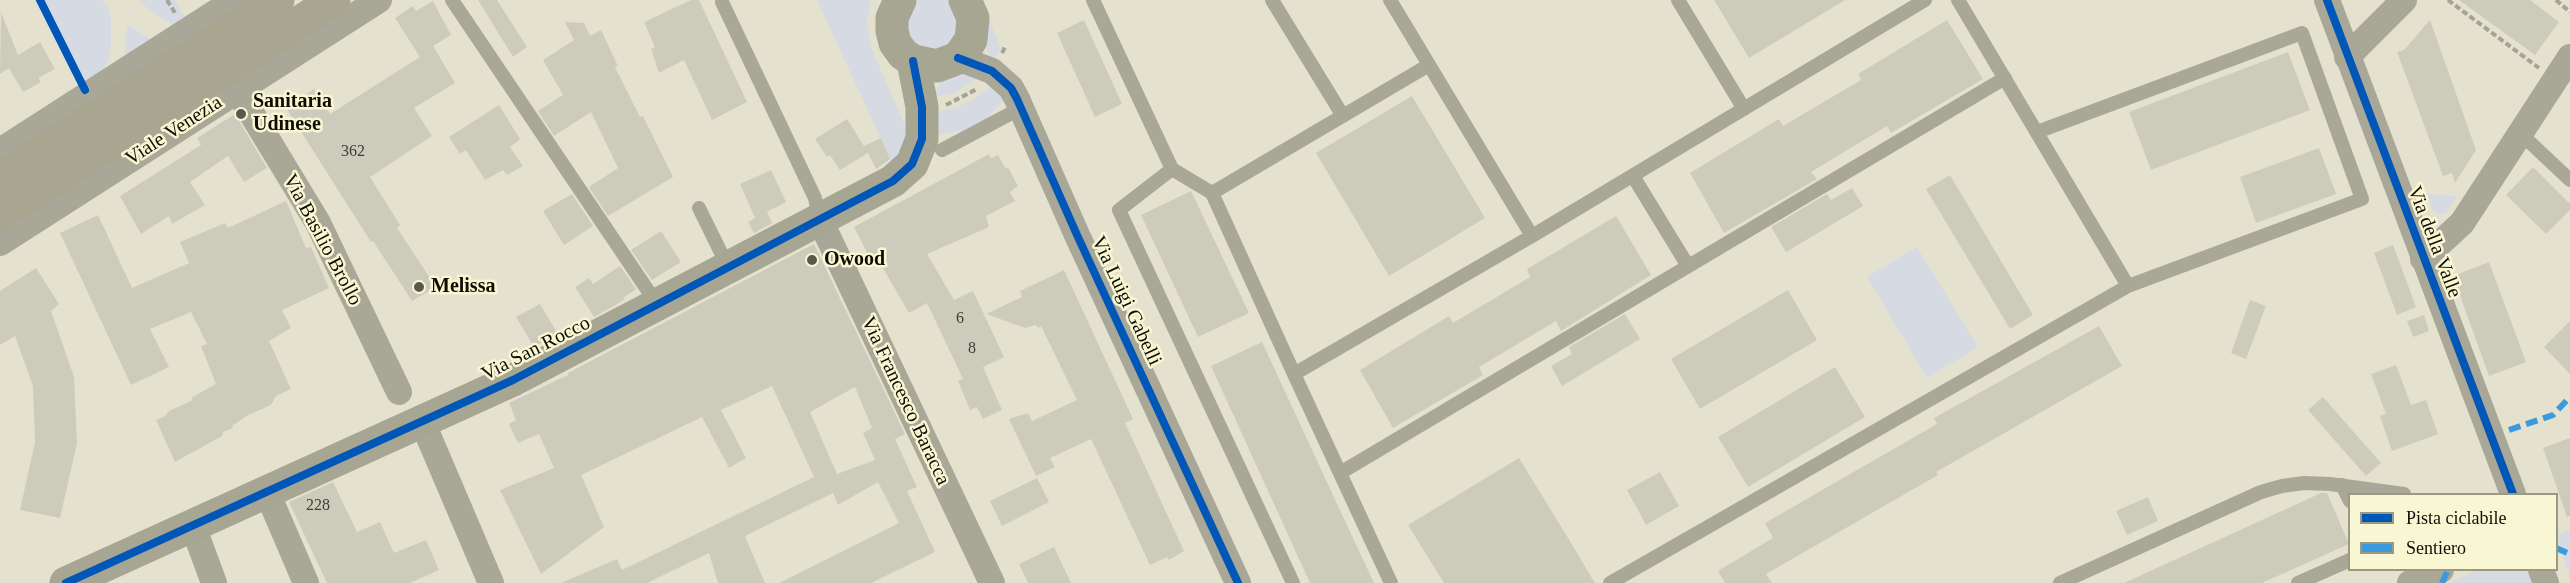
<!DOCTYPE html>
<html>
<head>
<meta charset="utf-8">
<style>
  body { margin:0 }
  #map { position:relative; width:2570px; height:583px; overflow:hidden; background:#e4e2ce; font-family:"Times New Roman",serif }
  canvas { display:block }
  .legend { position:absolute; left:2348px; top:493px; width:210px; height:78px; box-sizing:border-box; background:#f9f7d3; border:2px solid #9b9a80; margin:0; padding:8px 10px; list-style:none; font-size:18px; color:#0f0e04 }
  .legend li { display:flex; align-items:center; gap:12px; height:30px }
  .legend b { width:30px; border:2px solid #9b9a80 }
</style>
</head>
<body>
<div id="map">
<canvas width="2570" height="583"></canvas>
<ul class="legend">
<li><b style="height:8px;background:#0057b8"></b>Pista ciclabile</li>
<li><b style="height:8px;background:#3a9add"></b>Sentiero</li>
</ul>
</div>
<script>
const c = document.querySelector('canvas').getContext('2d');
c.lineJoin = 'round';
function fillPath(path, color) { c.fillStyle = color; c.fill(path, 'evenodd'); }
const poly = rows => new Path2D(rows.map(r => 'M' + r).join(''));
function strokePath(path, color, width, dash) { c.strokeStyle = color; c.lineWidth = width; c.lineCap = dash ? 'butt' : 'round'; c.setLineDash(dash || []); c.stroke(path); }
function label(font, color, halo, rows, align = 'center') {
  c.font = font + ' "Times New Roman",serif'; c.lineWidth = 5; c.setLineDash([]); c.textBaseline = 'middle'; c.strokeStyle = halo; c.fillStyle = color; for (const [text, x, y, turn = 0] of rows) {
    c.save(); c.translate(x, y); c.rotate((+turn || 0) * Math.PI / 180); c.textAlign = isNaN(turn) ? turn : align; if (halo) c.strokeText(text, 0, 0); c.fillText(text, 0, 0); c.restore();
  }
}
fillPath(poly([
  [35,0,101,0,107,5,111,19,111,44,109,59,102,73,79,87],
  [139,0,175,0,187,20,176,27,148,9],
  [817,0,871,0,867,22,871,47,906,128,906,137,897,157,891,161],
  [906,0,959,0,964,43,911,54,899,10],
  [989,17,1001,49,993,63,984,41,986,22],
  [129,25,153,41,124,59,127,26],
  [959,72,979,77,955,93,933,97,941,80],
  [1014,75,1021,95,1003,101,986,119,966,130,933,136,933,113,957,107,974,99,989,87,994,92],
  [2427,194,2457,196,2447,212,2439,215,2433,211],
  [1917,247,1978,347,1927,378,1867,277],
  [2570,530,2570,579,2556,535],
  [2478,570,2525,570,2534,583,2448,583]
]), '#d6dbe3');
fillPath(poly([
  [478,0,497,0,527,47,513,57],
  [691,0,699,0,747,102,712,120,684,60,659,73,651,49,655,47,644,22],
  [1714,0,1845,0,1749,58],
  [2459,0,2530,0,2559,22,2535,55],
  [433,1,451,35,433,46,455,83,414,108,432,136,370,177,400,225,397,228,436,287,412,301,373,241,371,242,286,108,314,89,330,114,420,57,395,18,413,6,416,11],
  [1,12,18,55,40,42,55,69,38,78,41,82,23,92,9,68,0,74],
  [1084,20,1122,104,1095,117,1057,33],
  [1947,20,1983,79,1891,133,1887,126,1811,172,1817,179,1724,233,1690,173,1779,119,1783,126,1861,80,1858,74],
  [2430,20,2476,150,2455,183,2452,173,2443,176,2397,52,2404,50],
  [565,22,584,23,590,36,601,30,618,66,615,67,640,117,643,116,673,177,608,216,589,187,618,168,591,112,554,136,538,111,563,95,543,60,574,40],
  [2288,52,2310,110,2151,170,2129,112],
  [1412,96,1485,218,1389,276,1316,153],
  [499,105,520,139,510,147,523,166,507,175,503,170,485,180,466,150,460,154,449,137],
  [235,114,267,168,244,182,228,156,190,182,205,205,172,224,169,216,141,234,120,196,201,145,197,138],
  [847,119,864,146,881,138,890,159,882,165,876,169,868,153,840,170,830,155,827,157,815,139],
  [2319,148,2336,194,2256,223,2240,177],
  [989,154,991,158,998,155,1006,169,1008,167,1018,186,1010,192,1015,201,986,216,989,227,927,254,954,300,973,291,1004,357,983,367,1002,410,983,419,977,407,970,410,958,381,963,379,927,303,909,313,880,263,874,266,854,227],
  [2533,167,2570,204,2570,210,2546,234,2506,195],
  [771,170,786,202,767,212,772,223,754,233,748,222,759,216,755,218,740,184],
  [1950,175,2033,315,2010,329,1926,189],
  [1852,188,1863,206,1786,252,1771,227,1827,194,1831,200],
  [1191,191,1249,313,1198,337,1141,215],
  [572,194,593,226,564,245,543,211],
  [286,201,306,248,311,247,329,288,282,310,291,328,269,341,291,389,276,396,271,405,248,415,232,426,233,428,223,432,222,436,175,462,156,420,165,416,169,411,193,400,191,398,216,384,201,346,207,344,191,312,150,329,169,367,131,385,60,233,98,215,132,288,189,263,180,242,225,223,228,228],
  [1616,216,1651,275,1561,331,1556,321,1479,367,1483,375,1393,428,1360,370,1449,316,1453,323,1530,277,1527,269],
  [661,231,681,262,652,280,631,250],
  [814,244,905,434,895,439,917,487,907,491,935,552,871,583,779,583,899,523,878,482,838,505,833,493,745,536,765,583,718,583,709,553,647,583,561,583,617,559,622,570,814,477,772,386,721,410,746,458,729,468,702,417,581,475,604,527,541,574,500,490,554,468,539,434,518,443,509,424,516,420,509,403,568,375,568,373],
  [855,387,872,428,863,433,875,460,837,474,810,412],
  [2393,245,2416,307,2397,315,2374,253],
  [2489,262,2526,362,2489,376,2453,276],
  [620,266,636,289,623,298,624,300,594,317,575,287,589,278,593,284],
  [36,268,59,304,51,311,74,377,77,443,60,518,20,510,35,442,33,386,15,336,0,345,0,291],
  [1064,270,1133,419,1125,423,1184,551,1169,560,1167,557,1150,565,1091,439,1050,458,1055,467,1036,476,1009,419,1028,413,1032,421,1077,400,1041,326,1038,328,1036,325,1025,328,986,314,1022,297,1020,291],
  [1788,290,1817,340,1700,409,1671,359],
  [2250,300,2266,306,2246,359,2231,353],
  [540,304,558,334,534,347,516,317],
  [1625,314,1640,339,1562,386,1551,366,1572,354,1569,347],
  [2424,315,2429,331,2413,337,2407,321],
  [2570,321,2570,374,2544,347],
  [2099,326,2122,366,1936,472,1938,475,1766,574,1772,583,1725,583,1718,571,1773,538,1765,523,1937,424,1934,418],
  [1262,342,1332,493,1374,583,1310,583,1211,366],
  [2396,365,2411,405,2426,400,2438,434,2392,451,2380,416,2386,414,2371,374],
  [1835,367,1865,417,1748,487,1718,437],
  [2323,397,2381,463,2366,476,2308,410],
  [2570,438,2570,516,2567,517,2543,448],
  [1519,458,1565,533,1595,583,1444,583,1408,525],
  [1660,472,1679,506,1646,525,1627,490],
  [1037,478,1049,502,1002,526,990,501],
  [333,482,357,532,380,522,394,553,426,540,439,570,410,583,327,583,289,502],
  [2321,493,2327,493,2349,544,2262,583,2124,583],
  [2148,497,2158,521,2127,535,2116,511],
  [1054,547,1071,583,1028,583,1019,564]
]), '#cdccbc');
strokePath(poly([
  [167,0,175,13],
  [2448,0,2539,68],
  [2556,0,2570,12],
  [1002,53,1006,45],
  [946,105,977,89]
]), '#a4a395', 4, [6, 3]);
strokePath(poly([
  [452,0,657,304],
  [1093,0,1172,169,1212,193],
  [1272,0,1343,116],
  [1390,0,1532,236,1294,374,1391,583],
  [1678,0,1744,109],
  [722,2,815,198,819,219],
  [2037,132,2302,33,2362,199,2128,286],
  [2520,133,2570,180],
  [942,150,1021,108],
  [1172,169,1119,210,1293,583],
  [1633,176,1688,266],
  [699,208,728,267],
  [1532,236,1925,0],
  [1294,374,1212,193,1429,65],
  [1340,473,2005,78],
  [2342,485,2350,501],
  [1610,583,2128,286,1958,0],
  [2060,583,2261,492,2282,486,2304,483,2330,484,2404,494],
  [2298,583,2350,560]
]), '#a8a798', 14);
strokePath(poly([
  [2327,0,2513,494],
  [2347,57,2404,0],
  [958,58,992,71,1011,88,1017,99,1077,235,1238,583],
  [238,91,318,223,399,392],
  [0,151,235,0],
  [820,220,992,583],
  [0,243,379,0],
  [2423,259,2462,223,2570,57],
  [422,421,491,583],
  [267,492,306,583],
  [193,526,214,583],
  [2541,570,2546,583],
  [2410,583,2441,570]
]), '#a8a798', 26);
strokePath(poly([
  [900,0,892,18,892,31,895,43,903,54,913,61,937,66,958,58,971,40,973,18,965,0],
  [66,583,513,380,893,181,912,164,922,139,922,107,913,61]
]), '#a7a692', 33);
strokePath(poly([
  [0,178,278,0],
  [0,214,334,0]
]), '#a8a691', 33);
strokePath(poly([
  [2509,430,2553,415,2570,397],
  [2556,548,2570,554],
  [2442,583,2448,570]
]), '#3a9add', 6, [12, 6]);
strokePath(poly([
  [40,0,85,90],
  [2327,0,2513,494],
  [958,58,992,71,1011,88,1017,99,1077,235,1238,583],
  [66,583,513,380,893,181,912,164,922,139,922,107,913,61]
]), '#0057b8', 8);
for (const [x, y, r, color] of [
  [241,114,6,"#5a584b"],
  [812,260,6,"#5a584b"],
  [419,287,6,"#5a584b"]
]) { const dot = new Path2D(); dot.arc(x, y, r, 0, 2 * Math.PI); c.fillStyle = color; c.fill(dot); strokePath(dot, '#f9f7d3', 2); }
label('16px', '#3e3e32', null, [
  ["362",353,152],
  ["6",960,319],
  ["8",972,349],
  ["228",318,506]
]);
label('bold 20px', '#0f0e04', '#f9f7d3', [
  ["Sanitaria",253,102],
  ["Udinese",253,125],
  ["Owood",824,260],
  ["Melissa",431,287]
], 'left');
label('20px', '#0f0e04', '#f9f7d3', [
  ["Viale Venezia",174,131,-33],
  ["Via Basilio Brollo",322,240,62],
  ["Via della Valle",2434,242,69],
  ["Via Luigi Gabelli",1126,301,65],
  ["Via San Rocco",536,349,-27],
  ["Via Francesco Baracca",905,401,65]
]);
</script>
</body>
</html>
